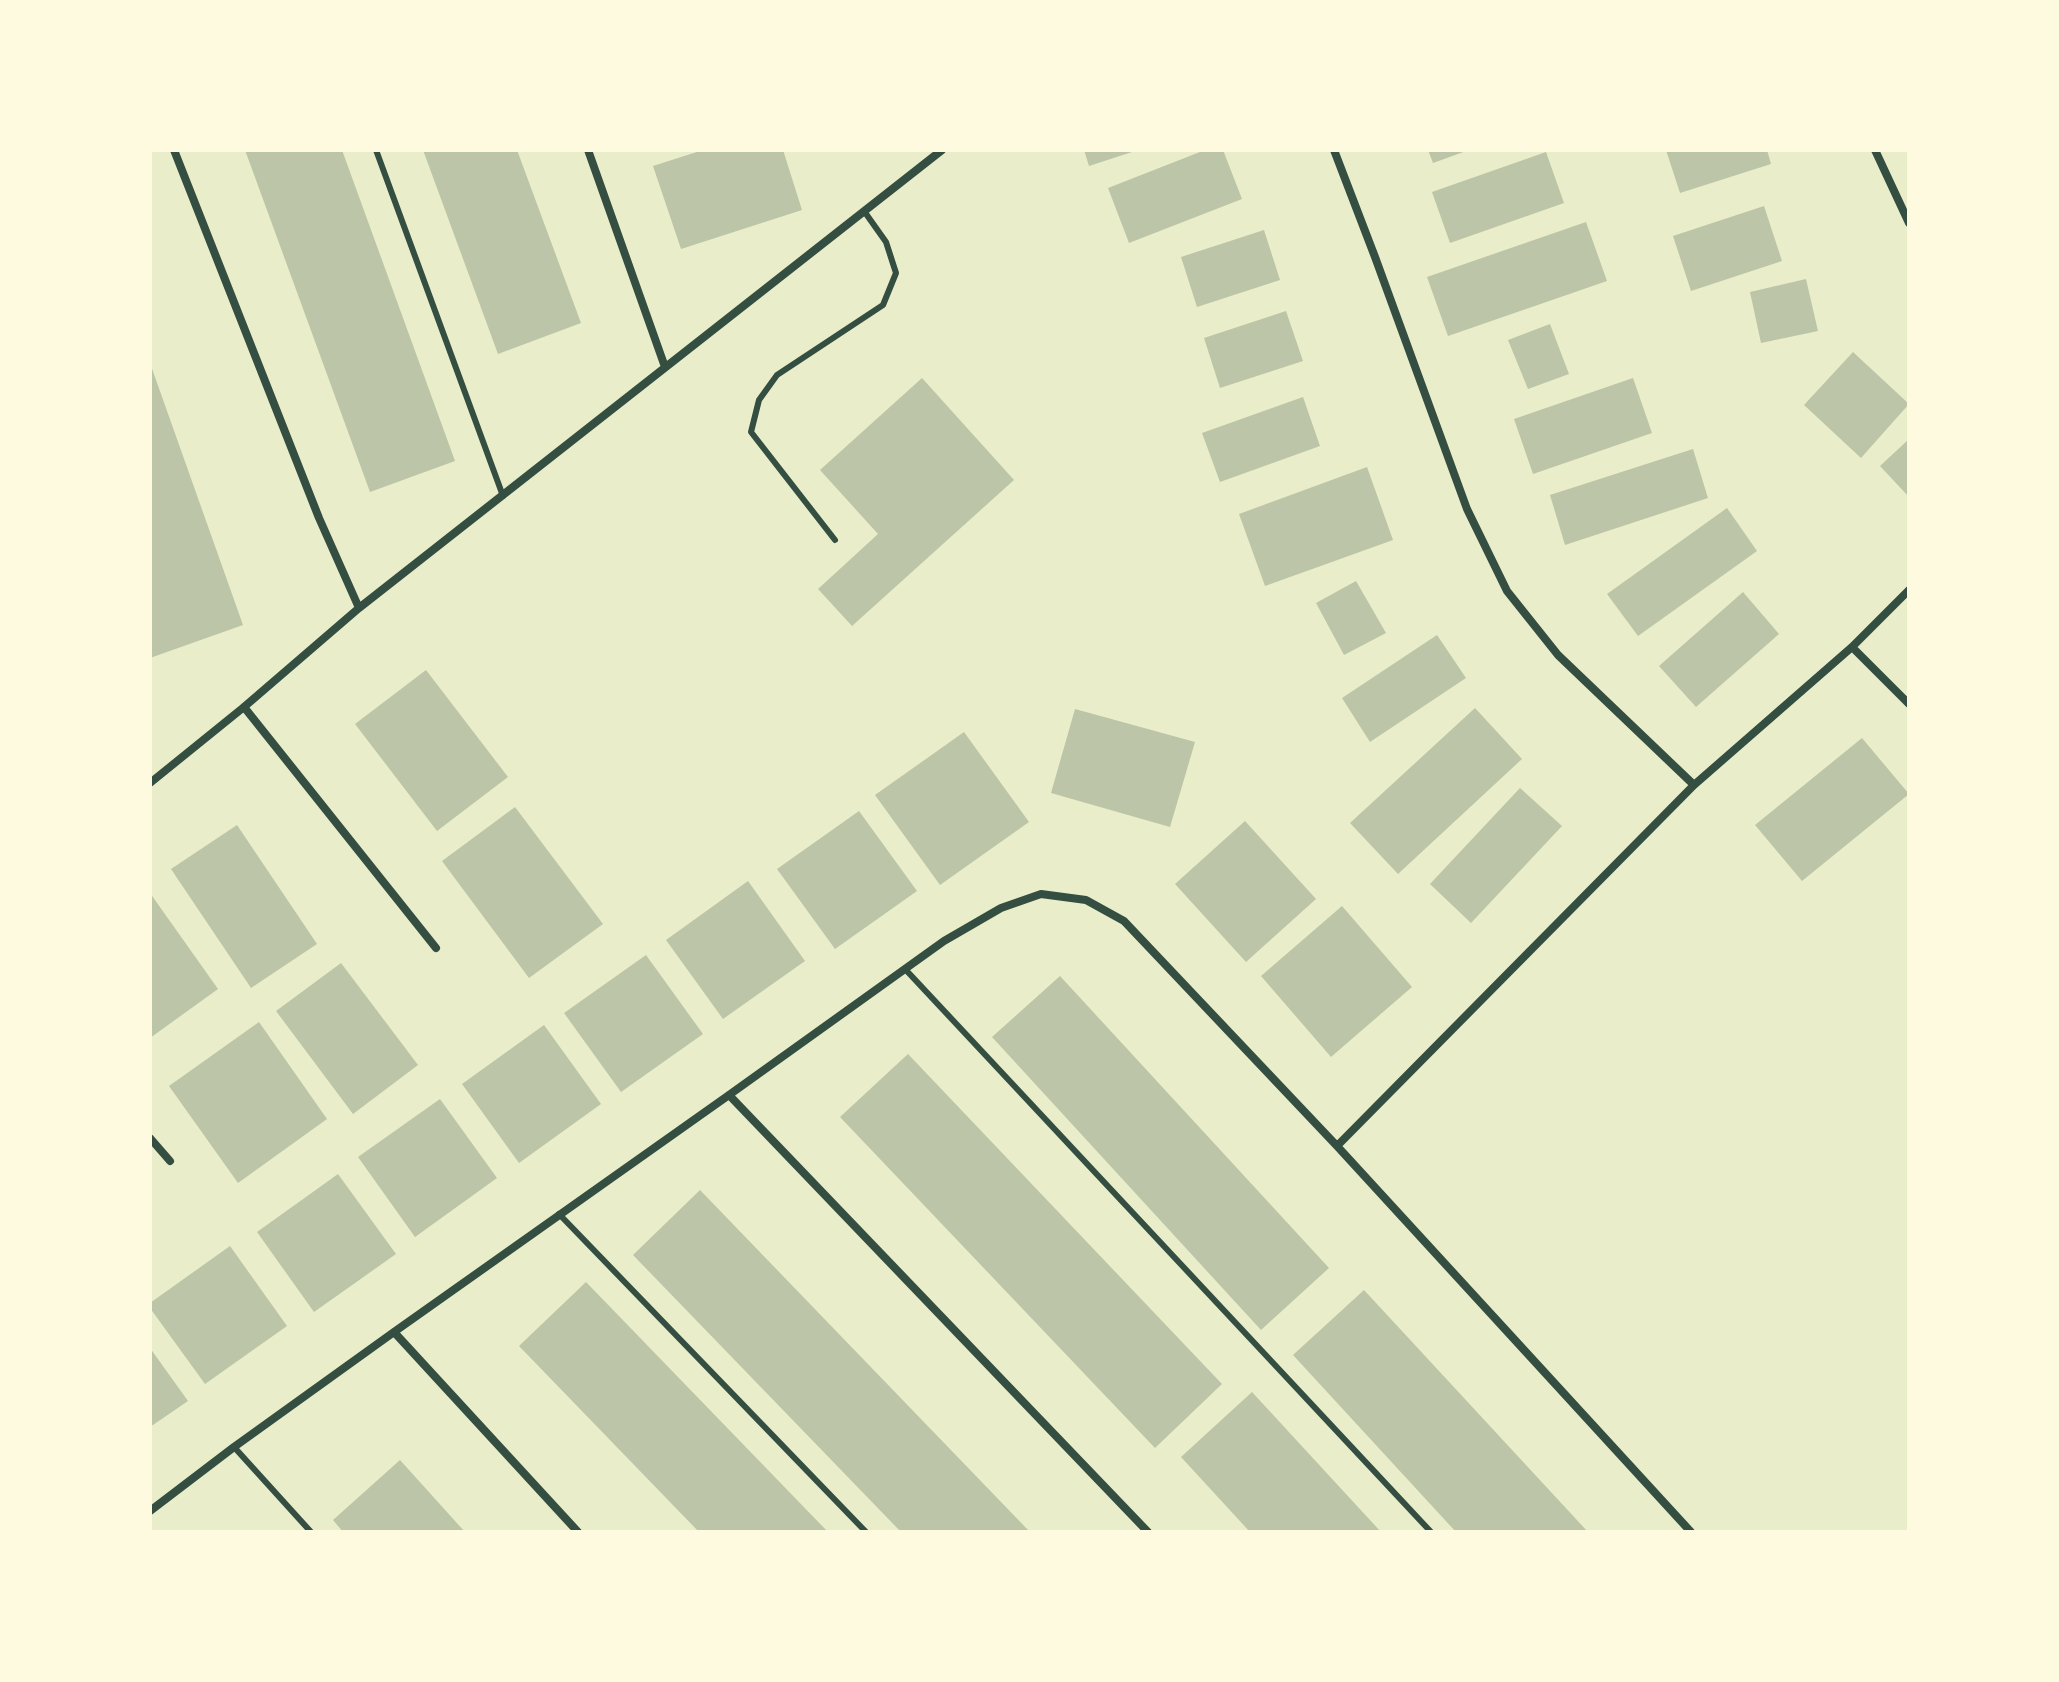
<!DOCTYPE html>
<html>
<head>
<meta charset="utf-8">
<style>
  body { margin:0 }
  #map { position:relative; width:2059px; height:1682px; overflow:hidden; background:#e9edc9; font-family:"Times New Roman",serif }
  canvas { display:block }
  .frame { position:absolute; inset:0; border:152px solid #fefae0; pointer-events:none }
</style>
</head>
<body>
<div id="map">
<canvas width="2059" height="1682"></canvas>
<div class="frame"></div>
</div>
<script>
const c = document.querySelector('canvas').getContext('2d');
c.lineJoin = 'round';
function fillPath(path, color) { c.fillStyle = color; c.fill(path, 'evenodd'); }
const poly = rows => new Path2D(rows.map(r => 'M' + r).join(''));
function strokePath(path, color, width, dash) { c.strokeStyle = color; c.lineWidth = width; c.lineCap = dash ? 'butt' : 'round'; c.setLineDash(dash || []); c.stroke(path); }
fillPath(poly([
  [245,150,342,150,455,461,370,492],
  [423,150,517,150,581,323,498,354],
  [703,150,783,150,802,210,681,249,653,166],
  [1084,150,1135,150,1135,151,1089,166],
  [1205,150,1223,150,1242,199,1129,243,1108,188],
  [1428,150,1469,150,1433,163],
  [1666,150,1767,150,1771,164,1680,193],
  [1546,152,1564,203,1450,243,1432,192],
  [1764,206,1782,261,1691,291,1673,236],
  [1586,222,1607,281,1448,336,1427,277],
  [1264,230,1280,280,1197,307,1181,257],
  [1806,279,1818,331,1761,343,1750,292],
  [1286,311,1303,361,1220,388,1204,338],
  [1550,324,1569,374,1528,389,1508,340],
  [1853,352,1909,404,1861,458,1804,405],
  [150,363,243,625,150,658],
  [922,378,1014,480,852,626,818,589,878,534,820,470],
  [1633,378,1652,433,1533,474,1514,419],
  [1303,397,1320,446,1220,482,1202,433],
  [1909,439,1909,497,1880,466],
  [1693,449,1708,498,1565,545,1550,495],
  [1367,467,1393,540,1265,586,1239,514],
  [1727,508,1757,551,1638,636,1607,594],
  [1356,581,1386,633,1344,655,1316,603],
  [1743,592,1779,634,1696,707,1659,666],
  [1437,635,1466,678,1370,742,1342,698],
  [426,670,508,777,437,831,355,724],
  [1475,708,1522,759,1398,874,1350,823],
  [1075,709,1195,742,1170,827,1051,793],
  [964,732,1029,822,940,885,875,795],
  [1862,738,1909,794,1802,881,1755,825],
  [1520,788,1562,826,1471,923,1430,884],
  [515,807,603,924,529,978,442,861],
  [859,811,917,891,835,949,777,869],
  [1245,821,1316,899,1246,962,1175,884],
  [237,825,317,944,251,988,171,869],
  [748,881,805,961,723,1019,666,940],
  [150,893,218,989,150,1038],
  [1342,906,1412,987,1331,1057,1261,976],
  [646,955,703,1034,621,1092,564,1013],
  [341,963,418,1065,353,1114,276,1011],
  [1060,976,1329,1268,1261,1330,992,1037],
  [259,1022,327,1119,238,1183,169,1086],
  [544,1025,601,1104,519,1163,462,1084],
  [908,1054,1222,1384,1155,1448,840,1117],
  [440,1099,497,1178,415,1237,358,1157],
  [338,1174,396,1254,314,1312,257,1232],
  [700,1190,1030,1532,901,1532,633,1255],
  [230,1246,287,1326,205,1384,150,1308,150,1303],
  [586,1282,828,1532,699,1532,519,1346],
  [1364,1290,1588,1532,1456,1532,1293,1355],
  [150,1348,188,1401,150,1427],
  [1252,1392,1381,1532,1250,1532,1181,1457],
  [400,1460,465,1532,343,1532,333,1520]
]), '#bcc5a7');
strokePath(poly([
  [376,150,503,496],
  [835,540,751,432,759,400,777,375,883,305,896,273,886,242,864,211],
  [905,969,1431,1532],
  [559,1214,866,1532],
  [234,1447,311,1532]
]), '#344e41', 6);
strokePath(poly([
  [174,150,319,518,359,608],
  [588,150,665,367],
  [1334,150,1375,257,1467,509,1507,591,1558,655,1694,785],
  [1875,150,1909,223],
  [1852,647,1909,704],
  [244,707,436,948],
  [150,783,244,707,359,608,942,150],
  [729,1095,1148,1532],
  [150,1138,170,1161],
  [1337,1146,1694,785,1852,647,1909,590],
  [394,1332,578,1532],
  [150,1511,234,1447,394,1332,729,1095,944,941,1001,908,1041,894,1086,900,1124,921,1337,1146,1691,1532]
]), '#344e41', 8);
</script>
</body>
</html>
